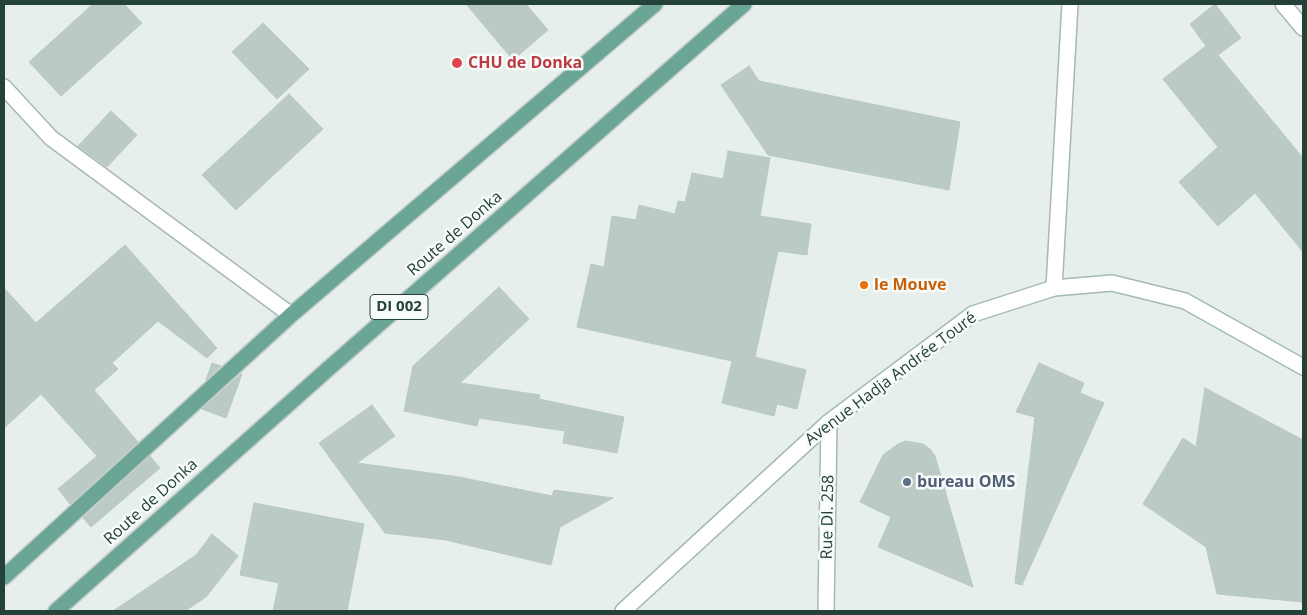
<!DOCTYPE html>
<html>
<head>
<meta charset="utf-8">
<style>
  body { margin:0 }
  #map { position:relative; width:1307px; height:615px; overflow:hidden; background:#e6efeb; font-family:"Open Sans",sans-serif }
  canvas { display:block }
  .frame { position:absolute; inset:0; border:5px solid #24423a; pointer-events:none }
</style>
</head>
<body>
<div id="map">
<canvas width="1307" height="615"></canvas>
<div class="frame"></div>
</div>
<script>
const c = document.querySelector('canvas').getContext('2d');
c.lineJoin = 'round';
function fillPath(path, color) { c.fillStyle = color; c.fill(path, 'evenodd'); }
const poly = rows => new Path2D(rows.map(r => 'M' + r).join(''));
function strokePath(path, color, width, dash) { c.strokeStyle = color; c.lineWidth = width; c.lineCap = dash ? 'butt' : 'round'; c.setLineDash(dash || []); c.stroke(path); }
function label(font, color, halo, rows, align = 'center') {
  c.font = font + ' "Open Sans",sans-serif'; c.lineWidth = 5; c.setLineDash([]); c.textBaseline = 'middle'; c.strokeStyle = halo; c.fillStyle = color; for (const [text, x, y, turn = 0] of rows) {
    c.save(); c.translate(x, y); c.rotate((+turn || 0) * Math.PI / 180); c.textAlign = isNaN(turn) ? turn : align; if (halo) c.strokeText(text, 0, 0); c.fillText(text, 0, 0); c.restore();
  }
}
const building = poly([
  [93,4,124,4,142,23,61,96,29,62,93,4],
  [466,4,526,4,548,30,513,60,466,4],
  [1215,4,1241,38,1218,55,1303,158,1303,252,1255,193,1218,226,1179,182,1218,147,1163,79,1206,46,1190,24,1215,4],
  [263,23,309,69,277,99,232,52,263,23],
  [749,66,759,81,960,122,949,190,768,155,721,85,749,66],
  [289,94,323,129,236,210,202,175,289,94],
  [111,111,137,135,107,167,78,146,111,111],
  [728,151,770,158,760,216,811,224,807,255,778,251,755,357,806,370,797,409,777,404,774,416,722,403,732,361,577,327,591,264,604,267,612,216,636,220,639,205,675,214,678,201,685,202,692,173,723,179,728,151],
  [125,245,217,348,207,358,158,321,112,363,118,369,94,390,138,442,70,504,58,489,97,456,41,394,4,428,4,288,36,323,125,245],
  [499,287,529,319,460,383,540,395,539,399,624,417,617,453,563,443,565,431,479,418,477,426,404,411,413,366,499,287],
  [212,363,221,366,206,380,212,363],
  [1039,363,1084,383,1080,393,1104,403,1022,585,1015,583,1035,417,1016,412,1039,363],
  [241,374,242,374,226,418,202,409,241,374],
  [1205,388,1303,440,1303,602,1217,594,1206,547,1143,504,1183,438,1196,447,1205,388],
  [372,405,395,436,357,463,459,477,552,496,554,490,613,498,560,527,551,565,446,540,385,533,319,443,372,405],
  [906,441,923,444,930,449,935,456,973,587,878,547,891,517,860,502,883,455,898,444,906,441],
  [150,456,160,468,91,527,83,518,150,456],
  [254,503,364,524,347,611,273,611,279,583,240,575,254,503],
  [212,534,238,556,206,597,185,611,113,611,196,555,212,534]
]);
fillPath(building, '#bbcac4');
strokePath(building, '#b8c9c2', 1);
const lane = poly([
  [1283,4,1303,28],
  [4,87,51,138,291,315]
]);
const street = poly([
  [1054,288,1070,4],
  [826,611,829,422]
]);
const secondary = poly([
  [623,611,829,422,973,314,1054,288,1112,283,1185,301,1303,367]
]);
const primary = poly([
  [4,577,291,315,655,4],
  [56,611,328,369,744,4]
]);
strokePath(lane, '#a8b8b2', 18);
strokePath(street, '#a8b8b2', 18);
strokePath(secondary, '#a4bbb3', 18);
strokePath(primary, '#c2cac8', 18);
strokePath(lane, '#fff', 15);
strokePath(street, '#fff', 15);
strokePath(secondary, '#fff', 15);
strokePath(primary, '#6aa596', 15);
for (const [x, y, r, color] of [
  [457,63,6,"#e0444e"],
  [864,285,5,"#e8710a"],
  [907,482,5,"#5c6f8a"]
]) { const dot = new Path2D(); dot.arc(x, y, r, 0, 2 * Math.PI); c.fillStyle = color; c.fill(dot); strokePath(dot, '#f7fbf9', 2); }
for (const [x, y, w] of [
  [399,307,58]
]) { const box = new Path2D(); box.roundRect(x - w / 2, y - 12.5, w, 25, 4); c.fillStyle = '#f7fbf9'; c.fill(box); strokePath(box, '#24423a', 1); }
label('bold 15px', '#24423a', null, [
  ["DI 002",399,307]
]);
label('bold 16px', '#be3a42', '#f7fbf9', [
  ["CHU de Donka",468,63]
], 'left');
label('16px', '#24423a', '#f7fbf9', [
  ["Route de Donka",455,234,-41],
  ["Avenue Hadja Andrée Touré",891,379,-37],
  ["Route de Donka",151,502,-42],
  ["Rue DI. 258",828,517,-89]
]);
label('bold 16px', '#c56008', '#f7fbf9', [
  ["le Mouve",874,285]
], 'left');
label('bold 16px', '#4e5e75', '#f7fbf9', [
  ["bureau OMS",917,482]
], 'left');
</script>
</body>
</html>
